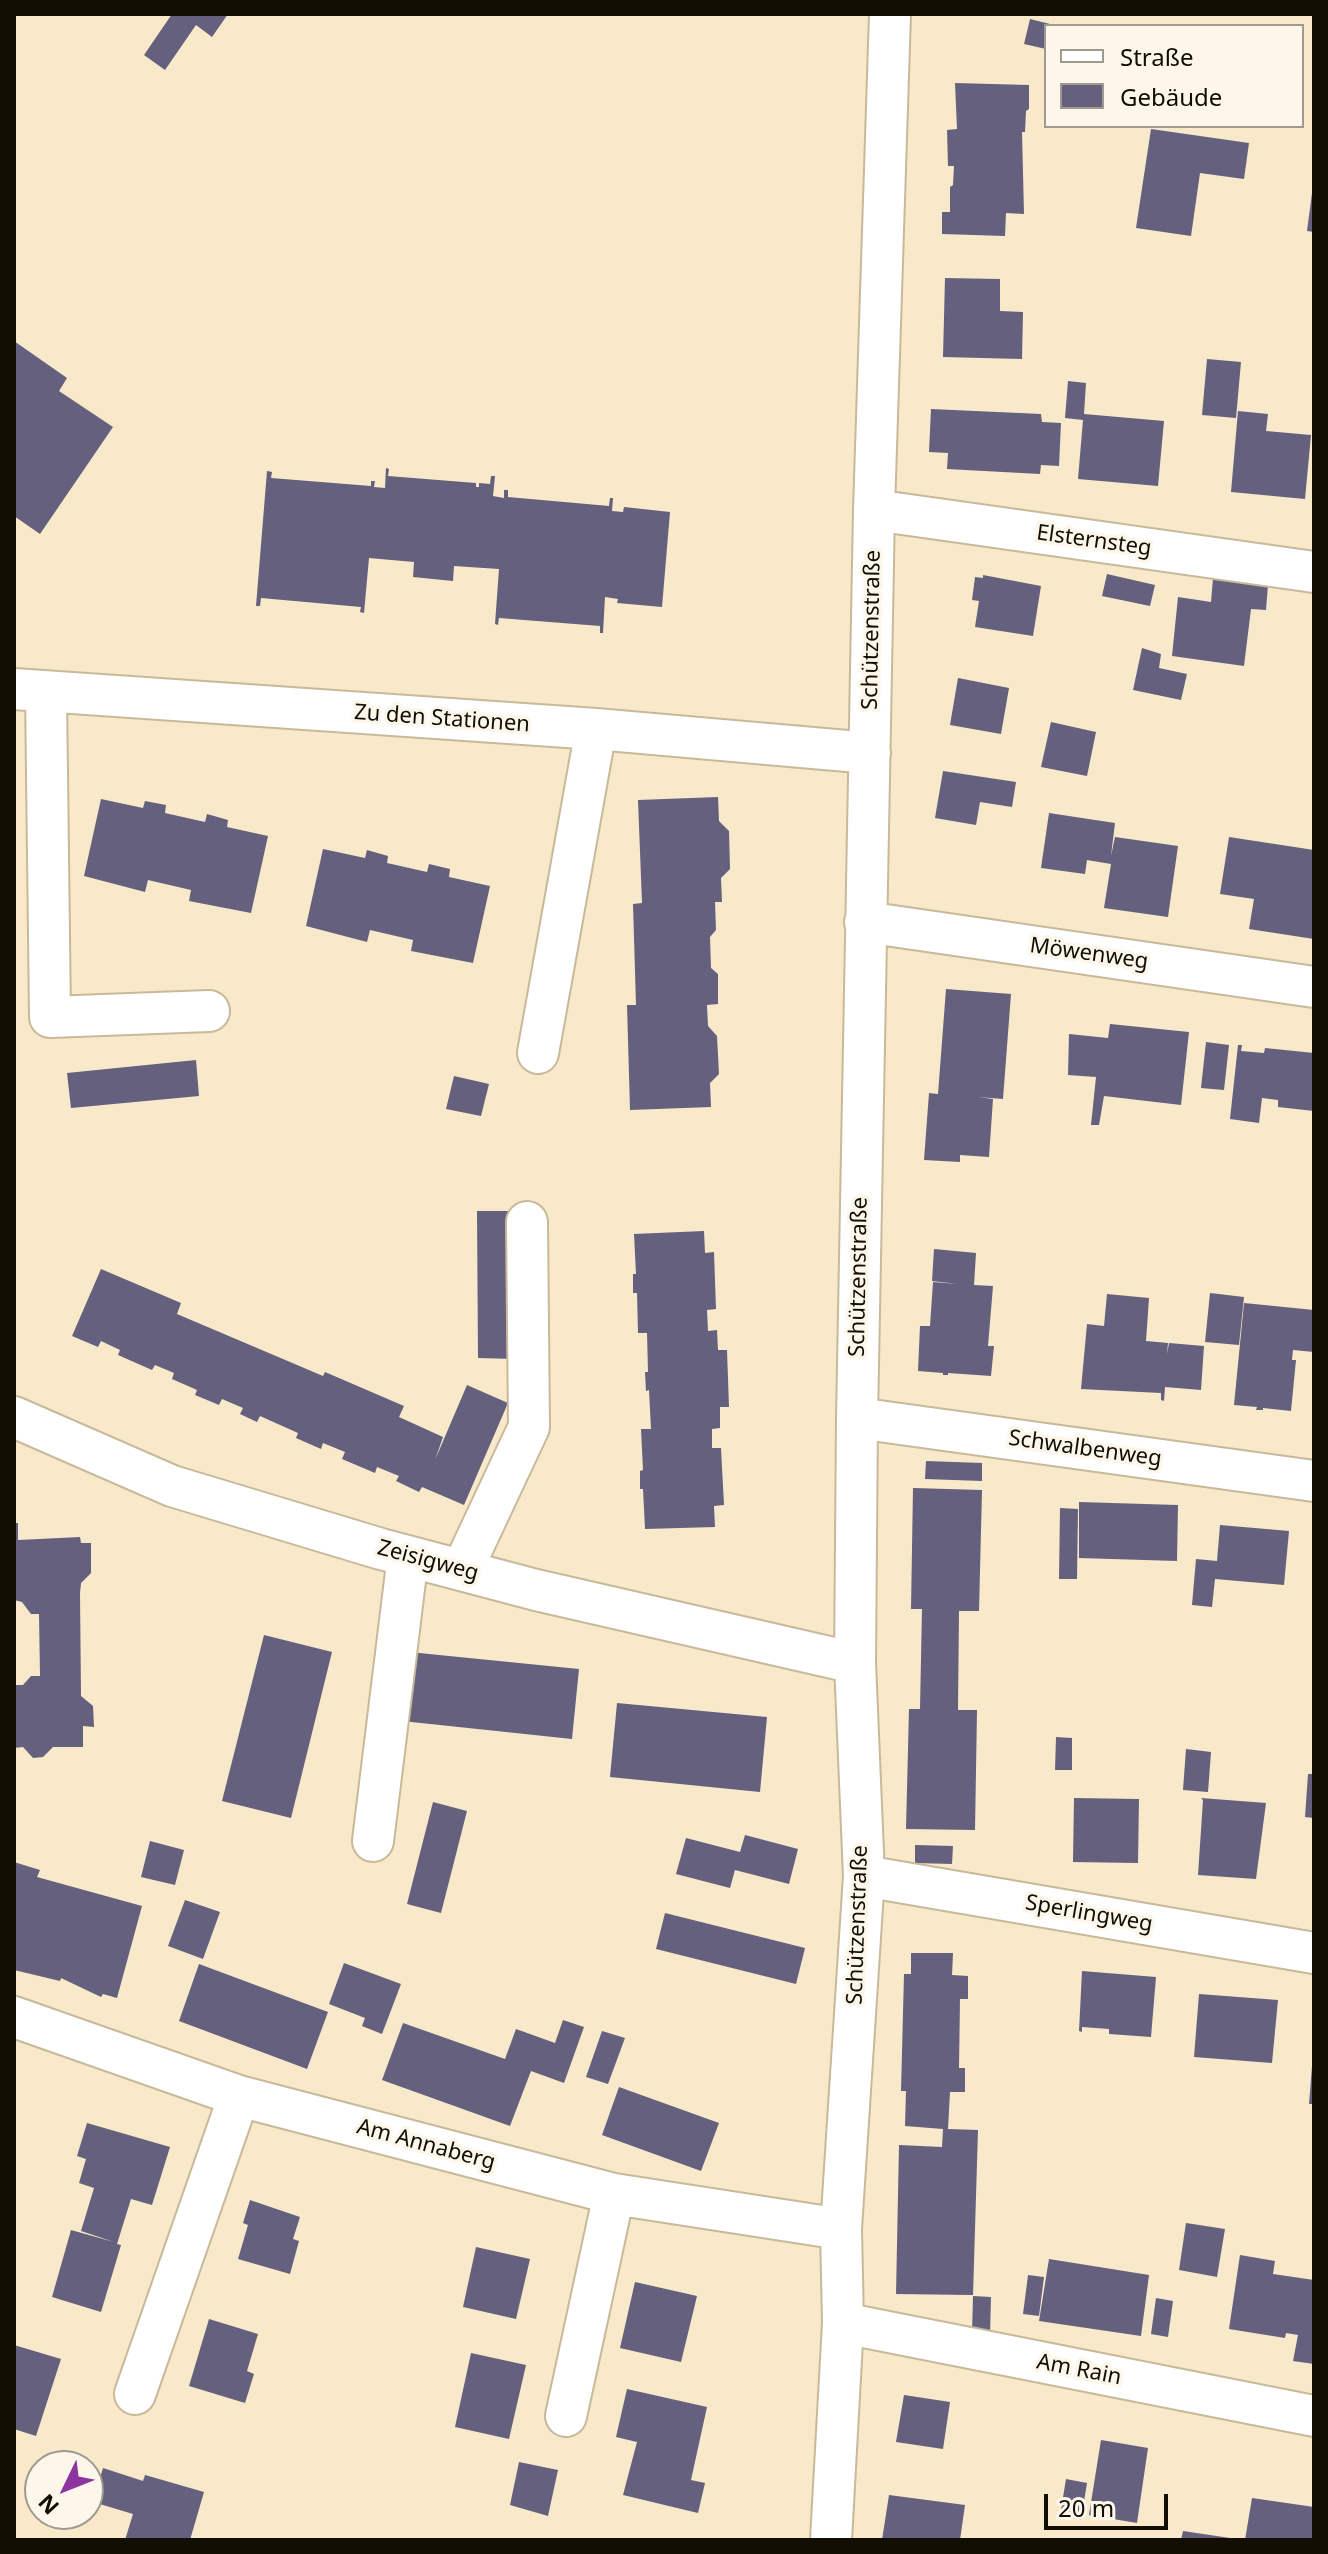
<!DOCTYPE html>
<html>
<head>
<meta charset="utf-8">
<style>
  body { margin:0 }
  #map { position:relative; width:1328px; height:2554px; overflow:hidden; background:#f8e9ca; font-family:"Noto Sans",sans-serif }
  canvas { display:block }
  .frame { position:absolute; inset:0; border:16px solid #130e04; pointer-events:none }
  .legend { position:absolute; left:1044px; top:24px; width:260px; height:104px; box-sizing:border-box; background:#fdf7eb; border:2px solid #9f9a8f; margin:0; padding:10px 14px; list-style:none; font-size:24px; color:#130e04 }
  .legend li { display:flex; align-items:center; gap:16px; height:40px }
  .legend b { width:40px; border:2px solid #9f9a8f }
  .north { position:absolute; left:24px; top:2450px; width:80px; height:80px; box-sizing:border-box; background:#fdf7eb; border:2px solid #9f9a8f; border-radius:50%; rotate:227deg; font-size:22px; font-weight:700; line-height:32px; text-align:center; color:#130e04 }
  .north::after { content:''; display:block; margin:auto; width:28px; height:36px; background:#8d34a0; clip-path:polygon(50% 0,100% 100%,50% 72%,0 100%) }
  .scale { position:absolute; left:1044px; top:2494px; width:124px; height:36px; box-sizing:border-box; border:4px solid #130e04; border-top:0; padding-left:10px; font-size:24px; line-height:28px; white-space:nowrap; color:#130e04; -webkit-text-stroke:6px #fdf7eb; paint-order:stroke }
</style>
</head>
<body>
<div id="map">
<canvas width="1328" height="2554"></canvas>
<div class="frame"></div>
<ul class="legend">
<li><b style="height:10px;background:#fff"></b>Straße</li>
<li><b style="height:22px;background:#64607d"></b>Gebäude</li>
</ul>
<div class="north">N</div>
<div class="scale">20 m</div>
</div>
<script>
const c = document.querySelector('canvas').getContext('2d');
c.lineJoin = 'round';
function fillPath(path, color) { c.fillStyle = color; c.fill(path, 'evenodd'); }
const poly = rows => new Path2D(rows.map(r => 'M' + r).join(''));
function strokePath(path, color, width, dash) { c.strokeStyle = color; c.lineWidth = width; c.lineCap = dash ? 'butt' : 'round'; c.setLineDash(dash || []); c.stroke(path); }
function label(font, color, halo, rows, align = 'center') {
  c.font = font + ' "Noto Sans",sans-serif'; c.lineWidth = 7; c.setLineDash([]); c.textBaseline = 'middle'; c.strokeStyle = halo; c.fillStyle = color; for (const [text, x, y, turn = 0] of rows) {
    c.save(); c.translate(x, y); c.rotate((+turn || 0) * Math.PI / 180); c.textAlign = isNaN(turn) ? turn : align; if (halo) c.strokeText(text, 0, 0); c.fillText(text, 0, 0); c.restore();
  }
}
fillPath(poly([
  [172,14,228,14,212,37,196,25,165,70,144,55],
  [1030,19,1054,25,1046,26,1046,49,1024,44],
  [955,83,1029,85,1029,109,1026,111,1025,132,1022,132,1024,214,1006,213,1005,236,942,234,942,212,950,212,950,187,953,185,954,166,948,166,947,130,957,129],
  [1151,129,1249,143,1244,179,1200,173,1191,236,1136,228],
  [1312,193,1314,193,1314,232,1307,231],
  [945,278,1000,279,1000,311,1023,312,1022,359,943,357],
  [14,341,67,378,59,391,113,427,40,534,14,516],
  [1207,359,1241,362,1236,418,1202,415],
  [1068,381,1086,383,1084,414,1164,421,1158,486,1078,479,1083,420,1065,418],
  [931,409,1041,414,1042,422,1061,423,1059,466,1041,465,1040,474,947,469,948,453,929,452],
  [1238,411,1268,414,1266,431,1311,435,1305,499,1231,492],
  [386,468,389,469,388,476,476,483,476,487,479,487,479,483,490,484,491,476,495,476,493,496,504,498,504,490,508,490,508,497,609,506,610,498,613,498,612,511,623,512,624,507,670,512,662,607,617,603,618,599,605,597,603,633,600,633,600,626,499,618,498,625,495,624,499,569,454,566,453,581,413,577,414,562,369,558,364,613,360,612,361,607,261,598,260,606,256,606,267,471,272,472,271,478,371,486,371,481,375,481,374,487,385,488],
  [1107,574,1155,585,1150,606,1102,596],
  [983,575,1041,586,1033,636,975,627,979,601,972,600,975,577,983,578],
  [1213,578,1268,585,1266,610,1251,609,1244,666,1172,656,1178,597,1211,602],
  [1142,648,1161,654,1159,668,1187,674,1181,700,1133,690],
  [958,678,1009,688,1001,734,950,725],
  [1051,722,1096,732,1087,776,1041,767],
  [943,771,1016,782,1012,807,980,802,976,825,935,818],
  [718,797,719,821,729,831,730,869,721,878,722,902,715,902,716,930,710,937,711,968,718,974,718,1004,707,1005,708,1026,717,1036,719,1074,710,1083,711,1107,630,1110,627,1005,636,1005,633,904,642,903,638,800],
  [101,799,143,808,145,801,166,805,165,813,205,822,207,814,228,820,227,827,268,836,251,913,189,901,191,890,148,880,145,892,84,876],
  [1049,813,1115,823,1111,856,1115,837,1178,846,1168,917,1104,908,1111,864,1087,860,1085,874,1041,868],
  [1229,837,1314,850,1314,939,1249,929,1254,899,1220,894],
  [323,849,365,858,367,850,388,856,387,863,427,872,429,864,450,869,449,877,490,886,473,963,411,951,413,940,370,930,367,942,306,926],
  [946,989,1011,994,1003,1099,978,1097,993,1099,989,1157,960,1155,960,1162,924,1160,929,1093,938,1094],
  [1110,1024,1189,1032,1181,1105,1104,1096,1099,1125,1091,1125,1096,1077,1068,1075,1069,1034,1108,1038],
  [1206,1042,1229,1045,1224,1090,1201,1088],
  [1238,1045,1242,1045,1241,1051,1264,1053,1265,1048,1314,1053,1314,1111,1278,1107,1278,1100,1262,1098,1259,1123,1230,1119],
  [196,1060,199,1096,71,1108,67,1073],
  [454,1076,489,1084,481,1116,446,1109],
  [477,1211,515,1211,515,1359,478,1358],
  [704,1231,705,1253,714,1252,716,1309,707,1310,708,1331,717,1330,718,1350,727,1350,729,1407,720,1407,720,1428,712,1429,712,1448,721,1448,724,1505,714,1506,715,1527,645,1529,643,1489,640,1489,640,1471,643,1470,641,1429,651,1429,649,1390,646,1391,645,1372,648,1372,647,1333,638,1333,637,1293,633,1293,633,1274,636,1274,634,1234],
  [934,1249,976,1253,974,1285,993,1286,988,1346,994,1346,991,1376,948,1373,948,1375,943,1375,943,1373,918,1371,920,1326,930,1326,933,1282,958,1284,932,1281],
  [101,1269,181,1303,177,1314,323,1376,325,1372,404,1406,399,1417,443,1437,435,1460,467,1385,508,1403,464,1505,422,1487,419,1492,396,1481,399,1476,377,1467,375,1473,342,1459,345,1452,323,1443,321,1449,296,1438,298,1433,260,1416,257,1422,240,1414,243,1408,222,1399,219,1405,195,1395,197,1390,172,1379,174,1373,155,1365,152,1370,118,1355,120,1350,101,1341,98,1347,72,1336],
  [1210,1293,1244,1297,1239,1345,1205,1342],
  [1107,1294,1149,1298,1146,1341,1168,1343,1167,1354,1169,1343,1204,1346,1201,1390,1165,1387,1164,1401,1161,1400,1161,1393,1081,1389,1087,1324,1104,1326],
  [1244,1303,1314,1310,1314,1352,1293,1350,1292,1360,1296,1360,1291,1411,1263,1408,1263,1410,1256,1410,1257,1407,1234,1405],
  [926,1461,982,1463,982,1481,925,1479],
  [913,1488,982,1490,979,1611,959,1611,958,1710,977,1710,975,1830,906,1829,909,1709,920,1709,922,1609,911,1609],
  [1079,1502,1178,1505,1177,1561,1079,1558],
  [1060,1508,1078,1509,1077,1579,1059,1579],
  [14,1523,18,1523,18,1540,80,1537,81,1543,91,1543,91,1573,81,1583,80,1593,81,1696,93,1706,94,1727,83,1726,83,1747,53,1747,43,1757,33,1758,23,1747,14,1748,14,1685,23,1685,31,1676,40,1676,39,1614,31,1614,22,1602,14,1600],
  [1220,1525,1289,1531,1284,1585,1215,1579,1212,1607,1192,1605,1196,1559,1217,1561],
  [264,1635,332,1652,291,1818,222,1801],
  [409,1652,579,1669,572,1739,402,1721],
  [617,1703,767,1717,760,1792,610,1777],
  [1056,1737,1072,1738,1072,1770,1055,1770],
  [1186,1749,1211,1752,1208,1792,1183,1790],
  [1308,1774,1314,1774,1314,1818,1305,1817],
  [1074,1798,1139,1799,1138,1863,1073,1862],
  [1201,1798,1266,1803,1256,1879,1198,1875,1203,1800],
  [433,1802,467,1811,441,1913,407,1904],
  [745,1835,798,1849,789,1884,735,1870,730,1888,676,1874,686,1838,740,1852],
  [150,1841,184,1850,175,1885,141,1877],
  [915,1845,953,1846,952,1864,915,1863],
  [14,1862,40,1870,37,1877,142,1906,117,1998,103,1994,101,1997,61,1978,60,1981,14,1970],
  [185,1900,220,1912,203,1959,168,1946],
  [665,1913,805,1948,796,1984,656,1949],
  [911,1953,953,1953,952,1975,968,1976,968,1999,960,1999,959,2068,965,2068,965,2092,950,2092,948,2129,978,2130,973,2295,896,2294,899,2145,942,2147,943,2129,905,2126,906,2091,901,2091,904,1974,911,1974],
  [344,1963,401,1984,382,2034,362,2026,365,2018,329,2004],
  [199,1964,328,2012,307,2069,179,2021],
  [1082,1971,1156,1977,1151,2037,1109,2034,1109,2029,1082,2027,1082,2032,1079,2031],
  [1199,1994,1278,2000,1272,2063,1194,2057],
  [563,2020,584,2027,564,2083,531,2071,510,2126,382,2080,403,2023,505,2059,516,2029,555,2043],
  [602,2031,625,2038,608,2084,586,2077],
  [1312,2066,1314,2066,1314,2104,1309,2104],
  [619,2087,719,2123,701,2171,602,2135],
  [87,2123,170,2147,152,2205,131,2199,117,2244,121,2245,101,2312,52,2297,71,2230,114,2242,81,2231,94,2188,79,2183,86,2159,77,2156],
  [250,2200,300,2217,293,2239,299,2241,290,2274,238,2259,248,2225,243,2223],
  [1186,2223,1225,2229,1217,2277,1179,2270],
  [476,2247,530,2259,516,2319,463,2307],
  [1240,2255,1275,2261,1273,2274,1314,2280,1314,2364,1293,2361,1298,2335,1286,2333,1285,2338,1229,2329],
  [1049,2259,1149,2275,1141,2336,1039,2321],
  [1028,2275,1044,2277,1039,2316,1023,2314],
  [635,2282,697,2296,681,2362,620,2348],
  [973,2296,991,2297,990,2334,972,2333],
  [1156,2298,1173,2301,1168,2337,1151,2334],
  [209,2319,258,2334,247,2371,254,2374,245,2403,189,2386],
  [14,2345,61,2359,36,2436,14,2429],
  [471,2353,526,2365,509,2439,455,2427],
  [627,2389,707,2407,691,2480,705,2483,698,2513,623,2495,637,2442,616,2437],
  [904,2395,950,2402,943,2449,896,2442],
  [1101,2440,1148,2448,1137,2523,1089,2515],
  [62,2450,80,2455,77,2466,58,2466],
  [519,2462,558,2470,548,2516,510,2505],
  [103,2468,143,2481,145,2475,204,2492,190,2540,125,2540,133,2514,93,2502],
  [1066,2479,1087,2483,1081,2520,1060,2516],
  [889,2495,965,2505,960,2540,882,2540],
  [1252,2498,1314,2507,1314,2540,1245,2540],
  [1183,2531,1230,2538,1230,2540,1181,2540]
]), '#64607d');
const minor = poly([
  [874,510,1314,572],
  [14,689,596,729,870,753],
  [46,692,50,1017,209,1011],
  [865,922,1314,987],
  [538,1053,596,729],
  [14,1417,172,1486,381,1549,536,1590,855,1663],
  [857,1418,1314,1481],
  [462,1570,529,1427,527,1222],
  [373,1841,408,1556],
  [864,1876,1314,1953],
  [14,2017,239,2096,614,2194,841,2229],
  [843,2323,1314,2416],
  [135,2394,239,2096],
  [566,2416,614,2194],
  [831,2540,843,2323,841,2229,864,1876,855,1663,857,1418,874,510,890,14]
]);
strokePath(minor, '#c8b99b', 44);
strokePath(minor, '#fff', 40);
label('22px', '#130e04', '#fdf7eb', [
  ["Elsternsteg",1094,541,8],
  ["Schützenstraße",872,630,-89],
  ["Zu den Stationen",442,719,4],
  ["Möwenweg",1089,954,8],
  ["Schützenstraße",859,1277,-89],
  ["Schwalbenweg",1085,1449,8],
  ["Zeisigweg",428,1561,15],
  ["Sperlingweg",1089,1914,10],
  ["Schützenstraße",858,1925,-88],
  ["Am Annaberg",426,2145,15],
  ["Am Rain",1079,2370,11]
]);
</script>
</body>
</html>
